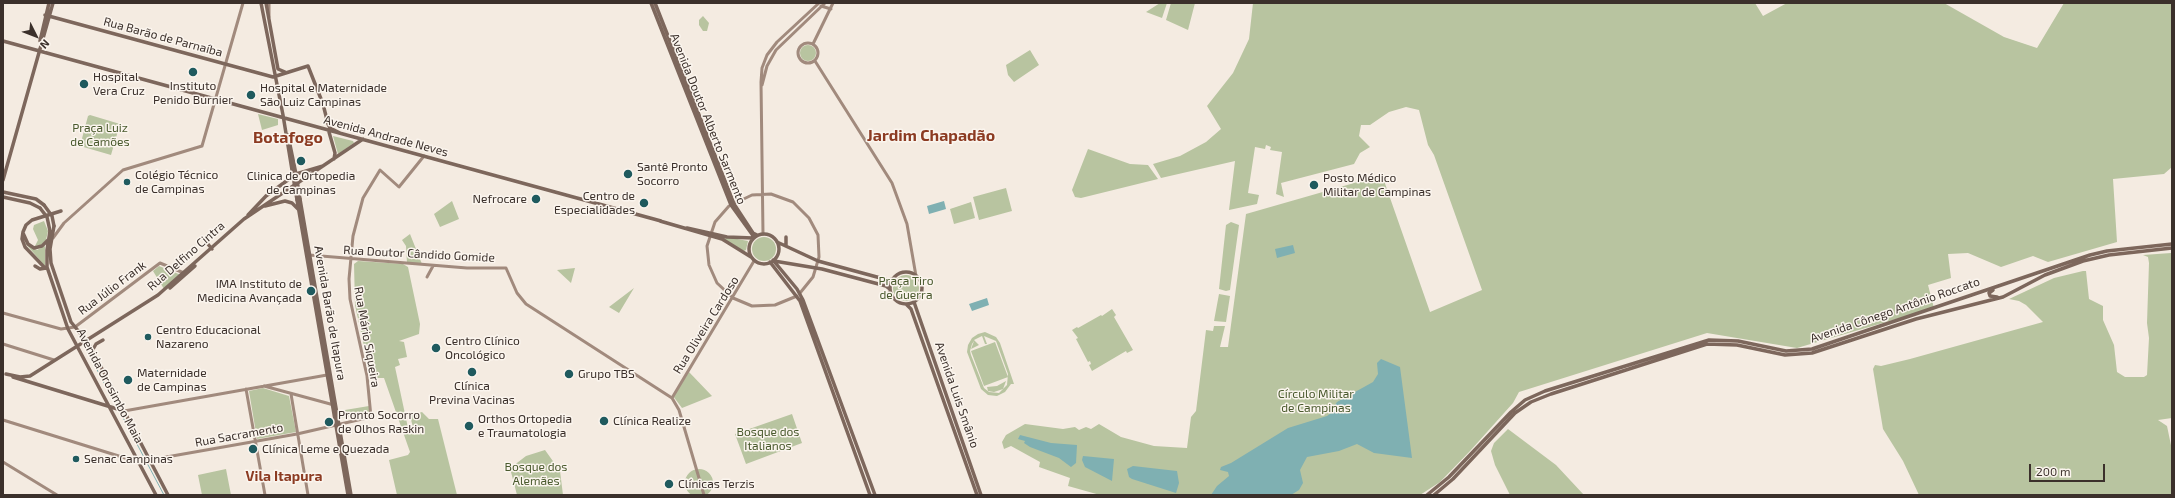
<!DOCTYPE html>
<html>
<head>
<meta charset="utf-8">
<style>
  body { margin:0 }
  #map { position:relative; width:2175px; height:498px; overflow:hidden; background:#f4ebe1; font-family:"Exo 2",sans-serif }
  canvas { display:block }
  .frame { position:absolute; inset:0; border:4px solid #3b302b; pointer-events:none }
  .north { position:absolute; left:16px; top:16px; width:40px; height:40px; -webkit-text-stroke:3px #fbf5ee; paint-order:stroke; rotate:132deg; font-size:11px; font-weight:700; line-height:16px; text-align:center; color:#3b302b }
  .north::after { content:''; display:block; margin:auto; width:14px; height:18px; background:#3b302b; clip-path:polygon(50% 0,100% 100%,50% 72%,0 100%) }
  .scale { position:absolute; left:2029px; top:464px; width:76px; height:18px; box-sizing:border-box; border:2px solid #3b302b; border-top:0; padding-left:5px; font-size:12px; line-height:14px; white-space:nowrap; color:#3b302b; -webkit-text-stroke:3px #fbf5ee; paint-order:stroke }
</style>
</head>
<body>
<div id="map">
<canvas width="2175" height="498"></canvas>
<div class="frame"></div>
<div class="north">N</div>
<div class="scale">200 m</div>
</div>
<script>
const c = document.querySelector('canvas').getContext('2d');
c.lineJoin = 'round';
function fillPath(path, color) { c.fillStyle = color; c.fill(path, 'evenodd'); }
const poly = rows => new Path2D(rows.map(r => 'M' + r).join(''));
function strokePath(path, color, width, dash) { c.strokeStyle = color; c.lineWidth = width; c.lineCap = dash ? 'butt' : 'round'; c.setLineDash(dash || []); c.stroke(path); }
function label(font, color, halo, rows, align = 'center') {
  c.font = font + ' "Exo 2",sans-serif'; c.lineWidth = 3; c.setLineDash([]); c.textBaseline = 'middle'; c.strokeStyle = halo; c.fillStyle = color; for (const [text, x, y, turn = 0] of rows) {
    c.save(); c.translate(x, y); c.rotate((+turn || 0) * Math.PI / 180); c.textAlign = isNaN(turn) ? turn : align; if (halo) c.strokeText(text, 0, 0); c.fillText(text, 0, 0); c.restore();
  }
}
fillPath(poly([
  [1160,3,1167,3,1162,18,1146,12],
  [1171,3,1195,3,1188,30,1166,20],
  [1253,3,1755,3,1763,16,1787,3,1944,3,2004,37,2037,48,2064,3,2172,3,2172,167,2164,174,2113,179,2117,242,2048,262,2033,256,2001,267,1968,253,1948,254,1951,278,1928,285,1934,308,1797,348,1707,333,1519,392,1513,403,1470,451,1440,482,1420,495,1100,495,1068,486,1070,478,1039,467,1040,462,1011,446,1004,449,1002,442,1006,435,1025,424,1063,429,1075,427,1079,430,1086,427,1091,429,1099,424,1121,437,1154,446,1187,448,1191,417,1196,411,1206,330,1213,331,1214,326,1225,326,1220,347,1228,347,1246,214,1382,175,1430,312,1482,290,1434,155,1428,145,1419,110,1406,107,1389,112,1370,125,1361,125,1359,136,1370,147,1360,153,1354,164,1281,183,1284,197,1276,194,1282,152,1270,150,1271,147,1266,145,1265,149,1255,147,1248,193,1259,195,1257,204,1229,210,1235,161,1161,178,1153,164,1180,156,1206,142,1221,129,1207,106,1233,73,1249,39],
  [703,16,709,23,707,31,703,31,699,25,699,20],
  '800 53a8 8 0 1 1 16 0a8 8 0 1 1-16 0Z',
  [1030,50,1039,65,1014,82,1008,75,1006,65],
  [258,114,278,119,278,125,262,130],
  [90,115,120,124,111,155,80,146,88,116],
  [333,136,353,141,354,143,338,154],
  [1088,149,1130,164,1148,165,1158,179,1081,198,1075,197,1072,190],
  [1006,188,1012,211,979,220,973,197],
  [452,201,459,219,440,227,434,214],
  [971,202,975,218,954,224,950,209],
  [44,221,48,231,46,240,41,245,35,246,38,240,33,229,34,225],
  [1231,222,1239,225,1230,290,1226,291,1219,289,1226,225],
  [410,234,422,264,407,263,406,246,402,240],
  [716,235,748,241,746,250,744,251],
  '752 249a12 12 0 1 1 24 0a12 12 0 1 1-24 0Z',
  [24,242,37,250,45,246,45,266],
  [2171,253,2172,418,2158,420,2167,426,2172,450,2172,495,1919,495,1903,461,1883,429,1873,369,1875,365,1881,366,1910,359,2043,322,2026,305,2019,301,2009,299,2054,278,2083,271,2086,271,2089,299,2103,306,2103,320,2114,345,2117,372,2125,377,2144,377,2147,375,2149,338,2147,323,2149,263,2148,257,2143,255],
  [358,261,403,264,408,267,420,324,419,334,399,341,404,342,407,357,398,359,400,365,395,367,408,428,413,427,410,416,422,412,429,419,438,419,457,495,397,495,389,460,408,455,410,452,384,378,371,378,355,305,354,264],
  [159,266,181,275,164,289,153,271],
  [575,268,571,283,557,270],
  '893 288a13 13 0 1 1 26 0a13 13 0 1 1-26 0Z',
  [634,288,619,313,609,307],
  [1219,294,1230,296,1226,322,1214,321],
  [1112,309,1116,315,1114,317,1133,350,1127,353,1126,351,1092,371,1089,365,1091,364,1090,361,1088,362,1076,339,1078,338,1072,330,1077,327,1078,328,1101,315,1102,316],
  [985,332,996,337,1000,343,1014,384,1011,384,1005,392,997,396,988,395,981,389,967,352,968,345,972,338,978,334],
  [982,336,985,344,987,344,984,336,996,341,1008,374,1007,385,999,393,989,392,984,388,971,355,970,351,972,344,974,341,971,349,979,345,974,340],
  [995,342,1008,377,984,386,971,351],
  [689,372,712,396,682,408,673,396],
  [1006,381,1003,389,994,392,988,391,987,387,997,386],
  [263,388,289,396,296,432,257,439,249,391],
  [369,406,370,413,340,418,339,411],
  [792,414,802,443,746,464,735,434],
  [1508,429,1556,465,1584,495,1510,495,1495,465,1491,451,1494,443],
  [545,450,560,471,563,495,517,495,511,472,513,466,526,456],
  [226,469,231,495,202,495,198,475],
  '685 483a14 14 0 1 1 28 0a14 14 0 1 1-28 0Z'
]), '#b8c4a0');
fillPath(poly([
  [944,201,946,209,929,214,927,206],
  [1293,245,1295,253,1277,258,1275,249],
  [987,298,989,305,972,311,969,304],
  [1381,359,1400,367,1412,458,1374,453,1357,444,1339,451,1307,457,1300,470,1303,483,1299,490,1291,495,1211,495,1217,486,1229,476,1228,472,1220,470,1221,467,1231,463,1288,428,1327,416,1335,410,1335,405,1337,402,1373,382,1378,374,1377,363],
  [1020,435,1051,443,1077,445,1076,463,1071,467,1059,458,1030,447,1024,443,1025,441,1018,439],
  [1083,456,1114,459,1112,481,1085,467,1082,460],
  [1133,466,1177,471,1179,483,1176,493,1132,479,1129,477,1127,469]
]), '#7fb0b2');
strokePath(poly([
  [87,351,117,407],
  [120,412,164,495]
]), '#7fb0b2', 1);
strokePath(poly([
  [269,3,269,17],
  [821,6,831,9],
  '798 53a10 10 0 1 1 20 0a10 10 0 1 1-20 0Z',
  [813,44,833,3],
  [815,61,892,183,907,224,916,276],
  [762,85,767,66,776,50,825,3],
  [763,234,761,82,762,68,767,55,777,42,819,3],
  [53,238,64,223,123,170,202,146,243,3],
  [309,255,467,268,506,268,517,293,526,304,672,398,679,410,704,495],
  [427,277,433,266],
  [797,296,775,305,752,306,733,298,717,283,709,265,707,246,715,222,729,206,752,195,771,194,793,202,809,218,818,235,819,257,813,277,800,293],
  [3,313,61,329,75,327,160,263,184,273],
  [3,344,54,360],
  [264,386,334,405],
  [246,389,265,495],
  [291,394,308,495],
  [672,398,754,261],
  [124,411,327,375],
  [3,420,138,462,297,434,371,417,367,376,350,299,349,279,353,236,363,198,380,170,399,187,424,156],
  [3,462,57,495]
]), '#a18a7d', 3);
strokePath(poly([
  [261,3,283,115,293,176],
  [266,3,278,69,285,72],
  [651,3,731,205,754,237],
  [655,3,734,204,753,233,757,235],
  [45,15,273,77,308,66,323,104,328,124,330,128,340,133],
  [3,41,661,221],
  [40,41,49,3],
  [329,132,335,153,334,159],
  [288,135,296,174],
  [3,180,53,3],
  [3,192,36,199,44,205],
  [3,197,30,203,40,208],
  [300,199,351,495],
  [297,200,348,495],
  [265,206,285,201,292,203,298,209],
  [248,215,266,196,296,174,323,166],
  [660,221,722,239,751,257],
  [54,226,50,249,51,263,71,322,89,344,168,495],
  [687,228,727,237,753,238],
  [50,231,47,250,47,267,68,329,156,495],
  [23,233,28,244,34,248,42,246,48,240],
  '749 249a15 15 0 1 1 30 0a15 15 0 1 1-30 0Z',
  [786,237,786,246],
  [777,242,818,261,888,280,894,279],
  [207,243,212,249],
  [773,260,797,289,803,300,875,495],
  [774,261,822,269,886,286,890,289],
  [770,262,800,301,870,495],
  [35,266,40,269,46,268],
  [45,268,25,247,22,239,23,232,26,225,32,220,61,211],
  '890 288a16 16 0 1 1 32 0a16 16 0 1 1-32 0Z',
  [170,288,195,266],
  [1993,290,1989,293,1990,296,1997,297],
  [914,302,981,495],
  [906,304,911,309,977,495],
  [92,351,96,344,103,340],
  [6,374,20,377,30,376,158,295,244,219,363,139],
  [13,377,124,411],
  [1427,495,1449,477,1511,412,1525,400,1545,391,1709,340,1738,341,1786,351,1812,349,2090,255,2107,251,2172,244],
  [1434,495,1453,479,1515,413,1531,402,1551,394,1707,344,1737,345,1785,355,1812,353,1916,319,2003,297,2045,275,2083,261,2109,255,2172,248]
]), '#7d675c', 3.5);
strokePath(poly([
  [296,174,300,199],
  [293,176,297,200],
  [44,205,52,216,54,226],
  [40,208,47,217,50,231]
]), '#7d675c', 3.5);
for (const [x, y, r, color] of [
  [193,72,5,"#1f5a5e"],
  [84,84,5,"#1f5a5e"],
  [251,95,5,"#1f5a5e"],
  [301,161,5,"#1f5a5e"],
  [628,174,5,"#1f5a5e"],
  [127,182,4,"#1f5a5e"],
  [1314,185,5,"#1f5a5e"],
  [536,199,5,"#1f5a5e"],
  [644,203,5,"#1f5a5e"],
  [311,291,5,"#1f5a5e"],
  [148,337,4,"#1f5a5e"],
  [436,348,5,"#1f5a5e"],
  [472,372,5,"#1f5a5e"],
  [569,374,5,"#1f5a5e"],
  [128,380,5,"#1f5a5e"],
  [604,421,5,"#1f5a5e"],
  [329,422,5,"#1f5a5e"],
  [469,426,5,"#1f5a5e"],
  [253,449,5,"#1f5a5e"],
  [76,459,4,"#1f5a5e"],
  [669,484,5,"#1f5a5e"]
]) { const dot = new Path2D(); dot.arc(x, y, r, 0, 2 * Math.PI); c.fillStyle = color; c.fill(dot); strokePath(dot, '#fbf5ee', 1.5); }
label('12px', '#3b302b', '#fbf5ee', [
  ["Rua Barão de Parnaíba",163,37,15],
  ["Avenida Doutor Alberto Sarmento",708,119,68],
  ["Avenida Andrade Neves",386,136,15],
  ["Rua Doutor Cândido Gomide",419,254,3],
  ["Rua Delfino Cintra",186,256,-41],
  ["Rua Júlio Frank",112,288,-37],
  ["Avenida Cônego Antônio Roccato",1895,310,-19],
  ["Avenida Barão de Itapura",330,313,80],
  ["Rua Oliveira Cardoso",706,325,-58],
  ["Rua Mário Siqueira",367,337,80],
  ["Avenida Orosimbo Maia",110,386,62],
  ["Avenida Luis Smânio",957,395,71],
  ["Rua Sacramento",239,435,-10]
]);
label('12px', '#3b302b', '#fbf5ee', [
  ["Hospital",93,77],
  ["Vera Cruz",93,91],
  ["Instituto",193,86,"center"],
  ["Penido Burnier",193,100,"center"],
  ["Hospital e Maternidade",260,88],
  ["São Luiz Campinas",260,102],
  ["Santê Pronto",637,167],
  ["Socorro",637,181],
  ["Colégio Técnico",135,175],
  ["de Campinas",135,189],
  ["Clinica de Ortopedia",301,176,"center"],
  ["de Campinas",301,190,"center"],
  ["Posto Médico",1323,178],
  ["Militar de Campinas",1323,192],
  ["Centro de",635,196,"right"],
  ["Especialidades",635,210,"right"],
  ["Nefrocare",527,199,"right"],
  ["IMA Instituto de",302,284,"right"],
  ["Medicina Avançada",302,298,"right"],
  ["Centro Educacional",156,330],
  ["Nazareno",156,344],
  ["Centro Clínico",445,341],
  ["Oncológico",445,355],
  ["Maternidade",137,373],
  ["de Campinas",137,387],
  ["Grupo TBS",578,374],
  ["Clínica",472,386,"center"],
  ["Previna Vacinas",472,400,"center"],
  ["Pronto Socorro",338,415],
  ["de Olhos Raskin",338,429],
  ["Orthos Ortopedia",478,419],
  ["e Traumatologia",478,433],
  ["Clínica Realize",613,421],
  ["Clínica Leme e Quezada",262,449],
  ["Senac Campinas",84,459],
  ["Clínicas Terzis",678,484]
], 'left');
label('12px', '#4a5a2e', '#fbf5ee', [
  ["Praça Luiz",100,128],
  ["de Camões",100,142],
  ["Praça Tiro",906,281],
  ["de Guerra",906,295],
  ["Círculo Militar",1316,394],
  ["de Campinas",1316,408],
  ["Bosque dos",768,432],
  ["Italianos",768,446],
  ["Bosque dos",536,467],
  ["Alemães",536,481]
]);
label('bold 14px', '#8c3b22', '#fbf5ee', [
  ["Vila Itapura",284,476]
]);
label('bold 16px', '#8c3b22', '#fbf5ee', [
  ["Jardim Chapadão",931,136],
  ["Botafogo",288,138]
]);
</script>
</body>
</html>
